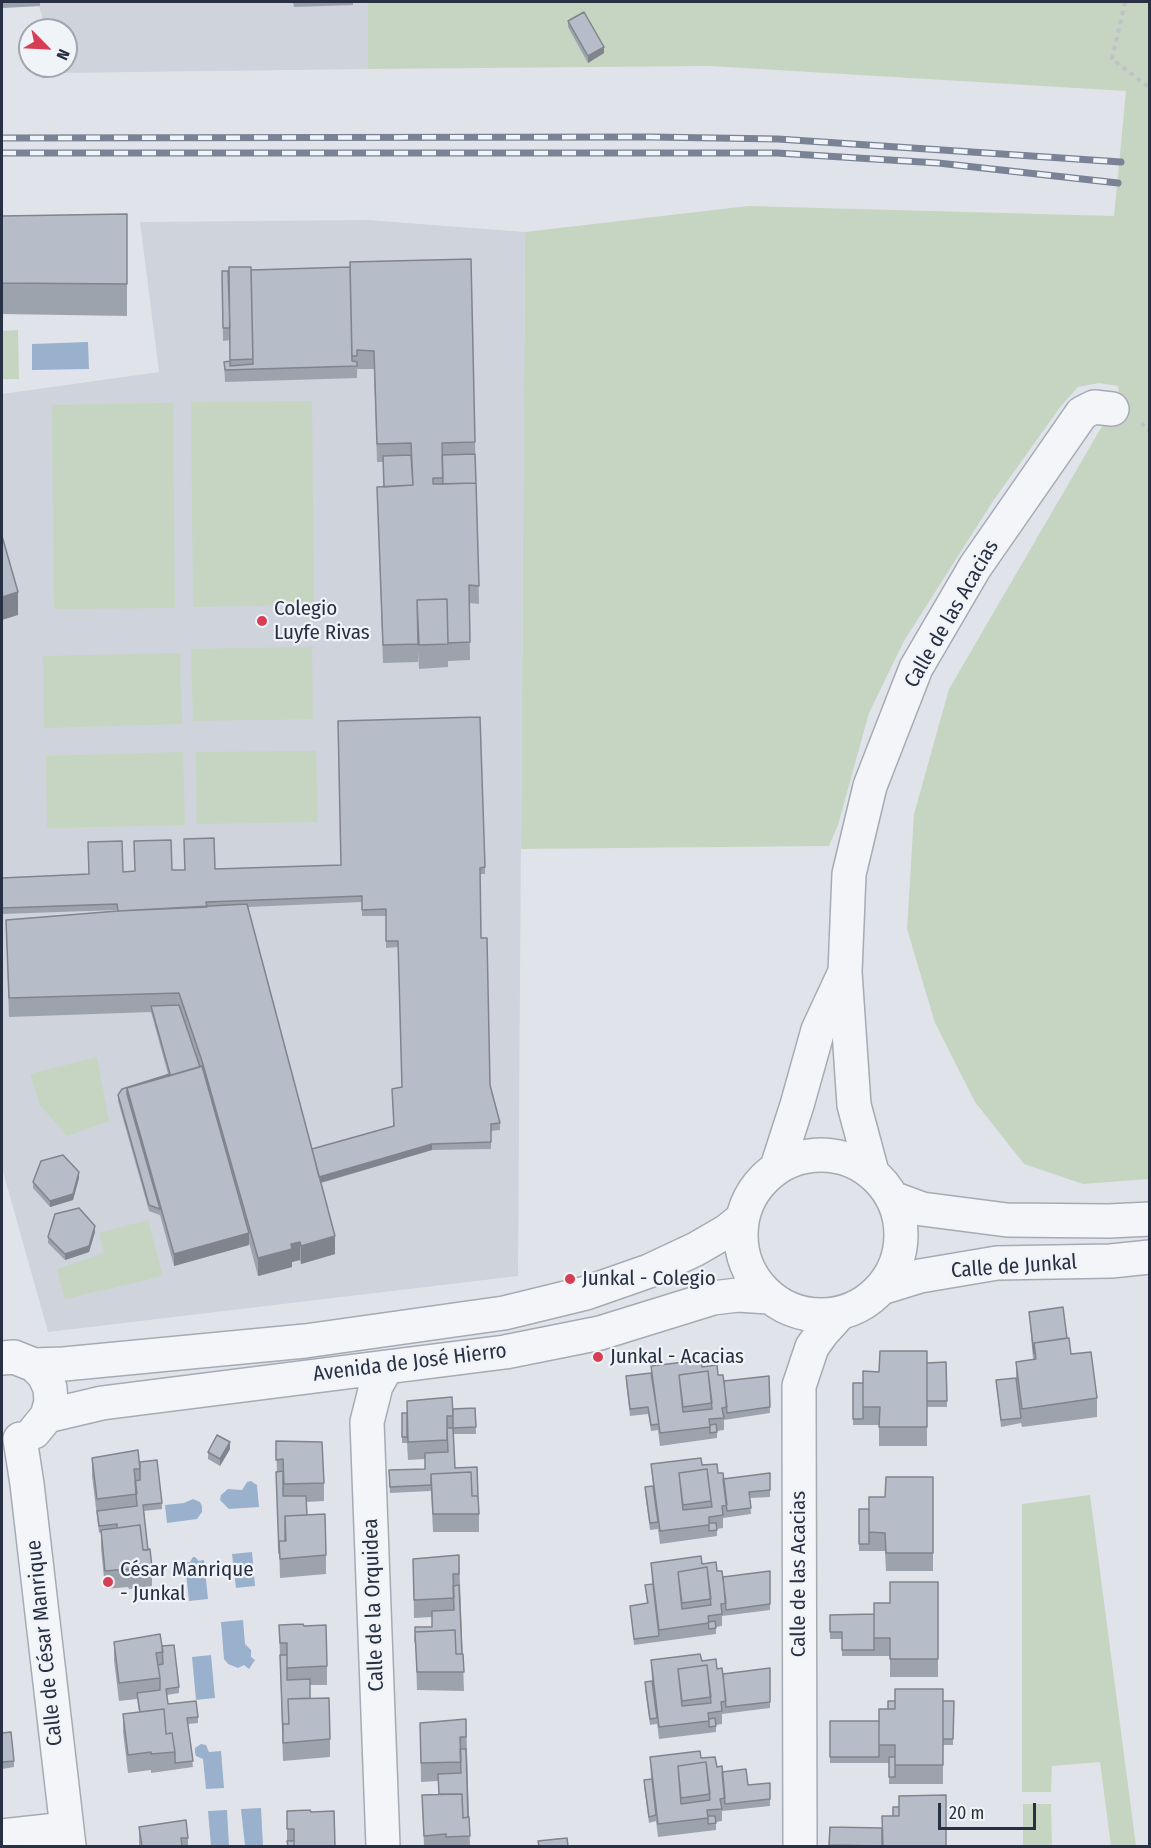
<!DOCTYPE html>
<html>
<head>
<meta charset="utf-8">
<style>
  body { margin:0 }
  #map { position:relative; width:1151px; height:1848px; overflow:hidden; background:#e0e4ea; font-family:"Fira Sans Condensed",sans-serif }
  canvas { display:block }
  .frame { position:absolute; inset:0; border:3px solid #283143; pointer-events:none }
  .north { position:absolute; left:18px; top:18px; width:60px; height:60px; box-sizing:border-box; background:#f0f3f7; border:2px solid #a0a5af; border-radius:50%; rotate:114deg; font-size:16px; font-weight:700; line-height:24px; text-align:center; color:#283143 }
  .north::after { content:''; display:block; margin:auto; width:21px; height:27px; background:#d73d53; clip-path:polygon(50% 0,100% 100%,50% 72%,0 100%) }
  .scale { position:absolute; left:938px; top:1803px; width:98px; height:27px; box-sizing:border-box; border:3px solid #283143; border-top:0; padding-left:8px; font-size:18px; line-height:21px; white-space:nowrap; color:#283143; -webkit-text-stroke:4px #f0f3f7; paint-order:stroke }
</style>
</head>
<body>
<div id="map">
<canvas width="1151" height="1848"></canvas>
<div class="frame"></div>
<div class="north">N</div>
<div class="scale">20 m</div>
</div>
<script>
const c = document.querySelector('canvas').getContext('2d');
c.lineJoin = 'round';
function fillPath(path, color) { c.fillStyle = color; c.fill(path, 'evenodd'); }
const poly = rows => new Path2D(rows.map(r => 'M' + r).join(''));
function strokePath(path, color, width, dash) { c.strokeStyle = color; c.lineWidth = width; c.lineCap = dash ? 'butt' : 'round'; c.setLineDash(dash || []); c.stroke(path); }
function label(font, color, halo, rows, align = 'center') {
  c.font = font + ' "Fira Sans Condensed",sans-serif'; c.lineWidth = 4.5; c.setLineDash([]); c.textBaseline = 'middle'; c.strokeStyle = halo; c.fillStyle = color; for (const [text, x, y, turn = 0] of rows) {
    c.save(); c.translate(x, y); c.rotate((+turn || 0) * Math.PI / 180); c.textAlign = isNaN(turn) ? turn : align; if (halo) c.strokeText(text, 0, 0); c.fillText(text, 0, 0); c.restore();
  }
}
fillPath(poly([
  [2,2,368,2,368,69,57,73,55,66,66,66,66,30,46,30,39,6,2,8],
  [367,220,525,232,518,1276,48,1332,2,1168,2,394,159,372,140,222]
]), '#ced3dc');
fillPath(poly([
  [368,2,1149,2,1149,1179,1083,1184,1024,1164,975,1102,935,1023,907,929,914,814,949,689,1119,397,1118,386,1099,383,1078,387,1061,406,993,501,904,641,869,713,838,825,829,846,521,849,525,232,748,206,1114,216,1126,91,710,66,368,69],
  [18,330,19,379,2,379,2,331],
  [312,401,314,605,193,607,191,402],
  [173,403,175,608,54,609,52,405],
  [312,647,313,719,193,721,191,649],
  [180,653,182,724,44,728,43,656],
  [316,751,318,822,197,824,196,752],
  [183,752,185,825,47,828,46,756],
  [97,1057,109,1121,67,1136,40,1105,30,1074],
  [148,1220,163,1276,65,1299,57,1269,104,1253,99,1233],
  [1090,1495,1136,1846,1111,1846,1100,1762,1052,1766,1051,1792,1022,1792,1022,1504],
  [1023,1804,1051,1804,1052,1846,1023,1846]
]), '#c6d5c1');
fillPath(poly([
  [88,342,89,369,32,370,32,344],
  [251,1481,257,1485,259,1507,229,1509,220,1500,221,1495,228,1489,242,1490,247,1482],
  [193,1499,200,1502,202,1506,202,1512,197,1519,167,1523,165,1505,184,1503],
  [252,1552,255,1586,236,1588,232,1554],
  [193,1557,195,1557,199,1561,204,1560,208,1599,189,1601,185,1563,190,1562],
  [243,1620,245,1644,251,1650,251,1657,255,1660,249,1669,244,1665,238,1668,228,1664,224,1659,221,1622],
  [211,1655,215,1698,196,1700,192,1657],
  [201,1744,206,1745,209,1752,221,1751,224,1788,206,1789,203,1759,196,1756,195,1752,195,1748],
  [261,1808,263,1846,245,1846,241,1809],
  [227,1810,229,1846,211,1846,208,1811]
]), '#99b1cc');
const minor = poly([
  '741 1235a80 80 0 1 1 160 0a80 80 0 1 1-160 0Z',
  [777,1167,797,1105,818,1030,844,974],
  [872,1172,854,1105,845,972,849,874,870,786,916,668,975,567,1082,413,1094,407,1112,409],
  [892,1198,922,1209,1007,1220,1109,1221,1150,1219],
  [881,1288,920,1276,997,1263,1111,1261,1150,1257],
  [2,1358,14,1357,34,1365,44,1375,50,1388,51,1402,47,1416,34,1432],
  [34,1365,64,1364,305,1341,504,1313,586,1293,649,1271,696,1249,727,1231,742,1219],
  [47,1416,102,1403,505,1352,600,1333,713,1298,738,1295,769,1297],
  [20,1439,27,1484,69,1846],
  [2,1836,66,1829],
  [383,1846,367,1422,376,1386,386,1368],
  [800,1846,799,1386,812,1347,822,1333,840,1313]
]);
strokePath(minor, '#a5abb5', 36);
strokePath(poly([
  [1125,2,1112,59,1150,88],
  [1141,423,1150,431]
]), '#bec2c9', 4, [4.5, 4.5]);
strokePath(minor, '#f3f5f8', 33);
const rail = poly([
  [2,138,651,137,778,139,1121,162],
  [2,153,777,153,938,163,1118,183]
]);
strokePath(rail, '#798395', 7);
strokePath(rail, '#f0f3f7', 4.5, [14]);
fillPath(poly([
  [2,2,40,2,40,6,2,8],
  [293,2,353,2,353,5,294,7],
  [568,21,604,53,588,63,568,27],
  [127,214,127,316,2,314,2,216],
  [350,267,475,442,479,604,469,603,470,660,448,661,448,667,419,669,418,652,418,662,383,663,377,487,384,487,383,462,377,462,374,369,357,369,357,378,225,382,224,362,230,361,230,340,223,341,222,271],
  [485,867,485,874,480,874,481,938,490,1085,500,1123,500,1130,491,1131,491,1149,432,1150,321,1183,335,1254,301,1264,300,1260,292,1262,292,1267,258,1276,249,1242,249,1245,174,1266,160,1215,149,1211,118,1101,118,1095,168,1074,151,1012,9,1017,6,920,117,911,117,910,2,914,2,878,89,874,123,872,215,869],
  [362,902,362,916,386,916,386,948,398,947,402,1087,393,1126,312,1149,248,907],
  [79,1178,73,1200,50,1207,33,1188,33,1182],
  [95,1232,89,1252,65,1260,48,1243,48,1237],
  [1029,1312,1067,1338,1071,1354,1097,1398,1097,1417,1022,1427,1021,1423,1001,1427,996,1380,1016,1378,1016,1362,1033,1359],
  [946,1362,947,1407,927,1407,927,1374,927,1446,879,1446,879,1425,853,1425,853,1383,863,1383,927,1363],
  [651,1366,709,1366,724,1381,769,1376,770,1413,724,1420,724,1430,717,1431,717,1438,660,1446,658,1430,651,1431,648,1414,630,1416,626,1382,626,1376,651,1373],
  [475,1408,476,1434,453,1434,455,1468,479,1514,479,1532,433,1532,431,1491,390,1493,389,1470,425,1469,425,1459,408,1460,407,1443,402,1443,402,1420,453,1409],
  [276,1441,324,1483,324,1501,306,1502,307,1515,326,1555,326,1574,280,1578],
  [230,1449,220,1466,208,1459,208,1452],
  [92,1458,140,1462,162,1503,162,1509,144,1511,148,1550,152,1568,152,1586,129,1589,128,1587,105,1589,101,1548,101,1532,99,1533,92,1476],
  [651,1464,709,1464,723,1479,770,1473,770,1497,750,1498,751,1514,723,1518,723,1528,717,1529,717,1536,660,1544,658,1529,650,1530,645,1493,645,1487,653,1486],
  [933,1477,933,1571,886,1571,885,1551,859,1551,859,1509,869,1509,885,1497],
  [459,1555,464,1691,417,1690,415,1627,432,1627,432,1617,414,1618,413,1559],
  [651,1563,708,1563,723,1577,770,1571,770,1610,722,1616,722,1626,716,1627,716,1634,634,1645,630,1606,647,1604,645,1585,652,1584],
  [938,1582,938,1677,890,1677,890,1656,842,1656,842,1639,830,1639,830,1615,874,1614,890,1603],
  [279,1625,304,1626,327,1666,327,1685,310,1685,310,1698,330,1739,330,1757,283,1761],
  [114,1642,162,1646,179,1687,179,1693,167,1695,168,1704,198,1717,198,1723,188,1724,193,1767,151,1773,151,1770,128,1773,123,1732,123,1714,139,1712,137,1699,119,1701,114,1660],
  [651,1660,708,1660,723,1674,770,1668,770,1708,722,1714,722,1724,716,1725,716,1732,659,1739,657,1723,657,1724,650,1725,645,1689,645,1682,652,1681],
  [943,1701,954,1701,953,1745,943,1745,943,1784,889,1784,889,1763,830,1763,830,1721,879,1721,888,1709],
  [466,1719,470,1846,424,1846,422,1795,439,1794,438,1781,421,1782,420,1723],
  [2,1733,14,1761,14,1767,2,1769],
  [650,1757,708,1758,722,1772,748,1785,770,1783,770,1806,722,1811,722,1821,716,1822,716,1830,658,1837,656,1821,649,1823,644,1786,644,1780,651,1779],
  [287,1811,311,1812,335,1846,287,1846],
  [139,1827,188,1838,188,1846,139,1846],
  [830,1827,946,1846,829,1846]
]), '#9da3ac');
fillPath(poly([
  [604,47,604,53,588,63,588,56],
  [18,592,18,615,2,620,2,597],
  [432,1144,432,1150,316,1184,316,1177],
  [79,1172,79,1178,73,1200,50,1207,50,1201],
  [95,1226,95,1232,89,1252,65,1260,65,1254],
  [249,1233,249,1245,174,1266,174,1254],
  [335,1236,335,1254,301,1264,301,1246],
  [300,1242,300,1260,292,1262,292,1267,258,1276,258,1258,291,1244],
  [230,1442,230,1449,220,1466,220,1459]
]), '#80848c');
const building = poly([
  [584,12,604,47,588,56,568,21,584,12],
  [127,214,127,284,2,283,2,216,127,214],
  [471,259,475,442,442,443,443,478,433,478,433,484,476,483,479,586,469,585,470,642,448,643,447,599,417,600,418,644,383,645,377,487,413,485,411,443,377,444,374,351,357,350,357,356,352,356,350,262,471,259],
  [229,267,251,267,253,359,230,360,229,267],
  [350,267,352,361,357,362,357,366,225,370,224,362,230,361,230,366,253,364,251,270,350,267],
  [222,271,228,271,230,328,223,328,222,271],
  [475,454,476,483,443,484,442,455,475,454],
  [411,455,413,485,384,487,383,456,411,455],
  [2,536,18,592,2,597,2,536],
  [447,599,448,644,419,645,417,600,447,599],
  [480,717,485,867,480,868,481,938,487,938,490,1085,500,1123,491,1124,491,1142,432,1144,319,1177,312,1149,394,1126,392,1089,402,1087,398,941,386,941,386,909,362,910,362,896,206,902,207,907,118,911,117,904,2,908,2,878,89,874,88,842,122,841,123,872,135,871,134,841,171,840,172,870,185,870,184,839,214,838,215,869,341,865,338,721,480,717],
  [247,904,335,1236,301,1246,300,1242,291,1244,292,1249,258,1258,202,1061,179,993,9,998,6,920,118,911,247,904],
  [179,1005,200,1067,127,1088,127,1094,160,1209,149,1205,118,1095,122,1089,170,1074,151,1006,179,1005],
  [202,1066,249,1233,174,1254,127,1088,202,1066],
  [63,1155,79,1172,73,1194,50,1201,33,1182,41,1161,63,1155],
  [79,1208,95,1226,89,1246,65,1254,48,1237,55,1214,79,1208],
  [1063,1307,1067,1338,1034,1343,1034,1354,1029,1312,1063,1307],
  [1069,1338,1071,1354,1091,1352,1097,1398,1022,1409,1016,1362,1036,1359,1034,1343,1069,1338],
  [880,1351,927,1351,927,1427,879,1427,880,1407,863,1407,863,1371,879,1372,880,1351],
  [701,1360,702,1367,717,1365,718,1375,723,1375,727,1407,722,1408,724,1418,709,1419,710,1427,660,1433,651,1366,701,1360],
  [708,1371,712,1409,683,1412,679,1375,708,1371],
  [946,1362,947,1401,927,1401,927,1363,946,1362],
  [708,1371,712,1403,683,1407,679,1375,708,1371],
  [651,1373,659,1424,651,1425,648,1407,630,1409,626,1376,651,1373],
  [769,1376,770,1407,727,1413,724,1381,769,1376],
  [1016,1378,1021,1418,1001,1420,996,1380,1016,1378],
  [853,1383,863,1383,863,1419,853,1419,853,1383],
  [452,1397,453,1416,447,1416,447,1440,408,1442,407,1401,452,1397],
  [475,1408,476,1427,453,1428,453,1409,475,1408],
  [402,1413,407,1413,407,1437,402,1437,402,1413],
  [716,1424,717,1432,710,1433,710,1425,716,1424],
  [447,1428,453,1428,455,1468,477,1467,478,1496,472,1496,471,1472,431,1474,431,1485,390,1487,389,1470,425,1469,425,1453,448,1452,447,1428],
  [217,1435,230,1442,220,1459,208,1452,217,1435],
  [276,1441,322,1442,324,1483,284,1484,283,1459,276,1460,276,1441],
  [138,1450,140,1469,134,1469,137,1494,97,1499,92,1458,138,1450],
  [701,1458,702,1465,717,1464,718,1473,723,1473,727,1505,722,1506,723,1515,709,1517,709,1525,660,1531,651,1464,701,1458],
  [707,1469,712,1507,683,1510,679,1473,707,1469],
  [157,1460,162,1503,143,1505,148,1550,143,1550,140,1525,117,1528,117,1524,99,1526,97,1511,137,1506,135,1481,140,1480,140,1462,157,1460],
  [707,1469,711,1501,683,1505,679,1473,707,1469],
  [283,1471,283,1496,306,1496,307,1515,285,1516,285,1541,279,1541,279,1553,276,1472,283,1471],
  [471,1472,472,1496,478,1496,479,1514,433,1514,431,1474,471,1472],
  [770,1473,770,1490,749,1492,751,1508,727,1511,723,1479,770,1473],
  [886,1477,933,1477,933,1553,886,1553,885,1533,869,1532,869,1497,885,1497,886,1477],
  [653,1486,658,1522,650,1523,645,1487,653,1486],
  [859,1509,869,1509,869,1544,859,1544,859,1509],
  [325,1514,326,1555,280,1559,279,1541,286,1541,285,1516,325,1514],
  [709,1523,716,1523,717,1530,709,1531,709,1523],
  [140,1525,143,1550,150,1549,152,1568,129,1571,128,1569,105,1571,101,1530,140,1525],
  [459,1555,459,1574,453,1574,454,1598,414,1600,413,1559,459,1555],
  [701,1556,702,1564,716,1562,717,1571,722,1571,726,1603,721,1604,722,1614,708,1616,709,1623,659,1630,651,1563,701,1556],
  [707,1567,711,1605,682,1609,678,1572,707,1567],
  [707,1567,711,1599,682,1603,678,1572,707,1567],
  [770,1571,770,1604,726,1610,723,1577,770,1571],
  [890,1582,938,1582,938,1659,890,1659,890,1638,874,1638,874,1603,890,1603,890,1582],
  [653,1584,659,1636,634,1639,630,1606,648,1603,645,1585,653,1584],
  [459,1585,462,1654,456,1654,455,1630,415,1632,415,1642,415,1627,432,1627,432,1611,454,1610,453,1586,459,1585],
  [874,1614,874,1650,842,1650,842,1632,830,1632,830,1615,874,1614],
  [715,1621,716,1628,709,1629,708,1622,715,1621],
  [303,1624,304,1626,326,1625,327,1666,287,1668,287,1643,280,1643,279,1625,303,1624],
  [455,1630,456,1654,463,1654,464,1672,417,1672,415,1632,455,1630],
  [160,1634,163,1652,156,1653,160,1678,119,1683,114,1642,160,1634],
  [174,1645,179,1687,166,1689,168,1704,196,1701,198,1717,187,1718,193,1761,175,1763,175,1752,172,1733,166,1734,164,1709,140,1712,137,1693,160,1690,160,1678,158,1665,163,1664,162,1646,174,1645],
  [700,1654,702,1661,716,1659,717,1669,722,1668,726,1701,721,1702,722,1711,708,1713,709,1721,659,1727,651,1660,700,1654],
  [707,1665,711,1703,682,1706,678,1669,707,1665],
  [280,1655,287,1655,287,1680,310,1679,310,1698,288,1699,289,1724,283,1724,283,1736,280,1655],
  [707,1665,711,1697,682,1701,678,1669,707,1665],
  [770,1668,770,1702,726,1707,723,1674,770,1668],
  [652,1681,657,1718,650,1719,645,1682,652,1681],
  [895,1689,943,1689,943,1765,895,1765,895,1745,879,1745,879,1709,895,1709,895,1689],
  [329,1698,330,1739,283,1743,283,1724,289,1724,288,1699,329,1698],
  [888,1701,895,1701,895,1709,888,1709,888,1701],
  [943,1701,954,1701,953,1739,943,1739,943,1701],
  [164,1709,166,1734,172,1733,175,1752,151,1754,151,1752,128,1755,123,1714,164,1709],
  [715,1718,716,1726,709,1727,709,1719,715,1718],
  [466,1719,466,1737,460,1737,461,1762,421,1763,420,1723,466,1719],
  [830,1721,879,1721,879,1757,830,1757,830,1721],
  [11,1732,14,1761,2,1762,2,1733,11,1732],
  [460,1749,466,1749,468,1817,463,1818,462,1794,439,1794,438,1774,461,1773,460,1749],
  [700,1751,701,1758,715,1757,717,1767,722,1766,725,1798,720,1799,722,1809,707,1810,708,1818,658,1824,650,1757,700,1751],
  [706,1762,710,1800,681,1804,678,1766,706,1762],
  [889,1757,895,1757,895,1777,889,1777,889,1757],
  [706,1762,710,1794,681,1798,678,1766,706,1762],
  [746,1769,748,1785,770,1783,770,1799,725,1804,722,1772,746,1769],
  [652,1779,656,1815,649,1817,644,1780,652,1779],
  [462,1794,463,1818,469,1817,470,1836,446,1837,446,1834,424,1836,422,1795,462,1794],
  [946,1795,946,1846,883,1846,882,1816,899,1816,899,1796,946,1795],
  [893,1807,899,1807,899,1816,893,1816,893,1807],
  [310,1810,311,1812,334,1811,335,1846,294,1846,294,1829,287,1829,287,1811,310,1810],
  [708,1816,715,1816,716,1823,708,1824,708,1816],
  [186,1820,188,1838,181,1838,182,1846,142,1846,139,1827,186,1820],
  [830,1827,882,1828,882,1846,829,1845,830,1827],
  [567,1838,568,1846,539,1846,538,1841,567,1838],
  [287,1841,294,1841,294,1846,288,1846,287,1841]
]);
fillPath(building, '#b7bdc8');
strokePath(building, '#80848c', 1.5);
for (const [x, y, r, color] of [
  [262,621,6,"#d73d53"],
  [570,1279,6,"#d73d53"],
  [598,1357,6,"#d73d53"],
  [108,1582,6,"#d73d53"]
]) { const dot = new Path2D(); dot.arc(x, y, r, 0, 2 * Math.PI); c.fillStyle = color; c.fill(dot); strokePath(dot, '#f0f3f7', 2); }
label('21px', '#283143', '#f0f3f7', [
  ["Colegio",274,609],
  ["Luyfe Rivas",274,633],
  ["Junkal - Colegio",582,1279],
  ["Junkal - Acacias",610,1357],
  ["César Manrique",120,1570],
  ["- Junkal",120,1594]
], 'left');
label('21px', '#283143', '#f0f3f7', [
  ["Calle de las Acacias",952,614,-60],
  ["Calle de Junkal",1014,1267,-4],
  ["Avenida de José Hierro",410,1363,-7],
  ["Calle de las Acacias",799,1574,-90],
  ["Calle de la Orquidea",374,1605,-92],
  ["Calle de César Manrique",45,1643,-96]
]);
</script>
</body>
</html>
